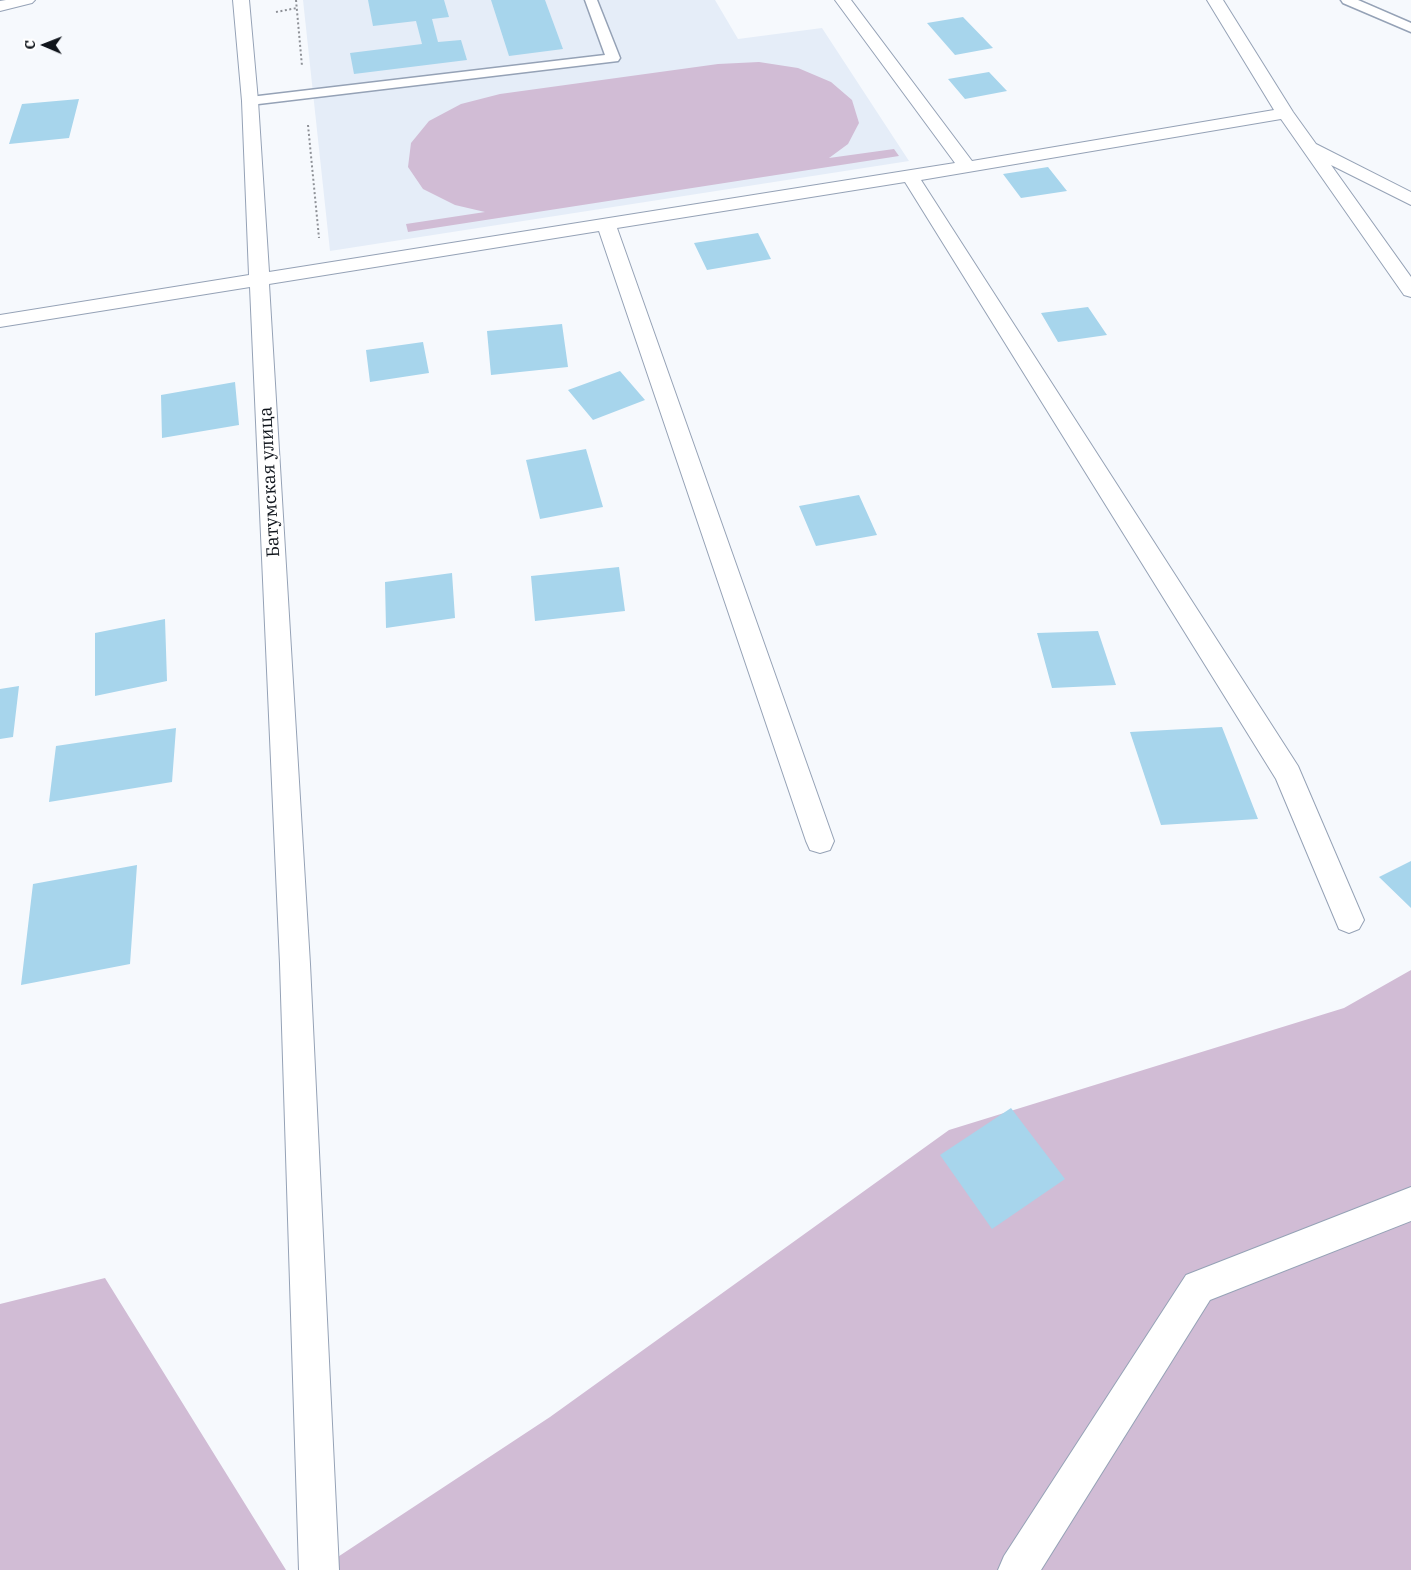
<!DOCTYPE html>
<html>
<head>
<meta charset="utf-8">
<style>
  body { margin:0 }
  #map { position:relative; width:1411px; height:1570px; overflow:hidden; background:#f6f9fd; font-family:"IBM Plex Serif",serif }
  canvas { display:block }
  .north { position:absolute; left:20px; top:20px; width:50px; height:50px; -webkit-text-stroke:4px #fff; paint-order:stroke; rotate:271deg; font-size:14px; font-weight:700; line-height:20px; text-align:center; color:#10151c }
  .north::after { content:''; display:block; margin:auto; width:18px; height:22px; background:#10151c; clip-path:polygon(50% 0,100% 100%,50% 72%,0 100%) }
</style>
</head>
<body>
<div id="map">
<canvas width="1411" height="1570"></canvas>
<div class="north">С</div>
</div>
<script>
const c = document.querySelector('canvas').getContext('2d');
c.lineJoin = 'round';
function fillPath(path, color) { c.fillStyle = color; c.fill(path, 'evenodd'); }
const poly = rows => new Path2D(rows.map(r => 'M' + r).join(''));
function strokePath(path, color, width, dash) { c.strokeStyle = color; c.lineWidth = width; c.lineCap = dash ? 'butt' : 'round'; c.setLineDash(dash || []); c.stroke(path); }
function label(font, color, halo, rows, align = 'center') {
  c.font = font + ' "IBM Plex Serif",serif'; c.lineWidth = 4.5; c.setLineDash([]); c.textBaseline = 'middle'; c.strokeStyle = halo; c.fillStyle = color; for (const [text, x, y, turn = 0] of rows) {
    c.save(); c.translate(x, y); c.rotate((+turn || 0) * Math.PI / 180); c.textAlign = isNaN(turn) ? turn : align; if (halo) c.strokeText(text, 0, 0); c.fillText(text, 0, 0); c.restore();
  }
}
fillPath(poly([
  [303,0,715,0,738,39,822,28,909,161,330,251]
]), '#e5edf8');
fillPath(poly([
  [759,62,798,68,831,82,852,100,859,123,848,144,829,158,894,149,899,156,408,232,406,224,485,212,455,205,423,189,408,167,411,143,429,121,461,104,500,94,718,64],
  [1411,970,1411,1570,318,1570,550,1417,949,1130,1344,1008],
  [105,1278,286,1570,0,1570,0,1304]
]), '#d1bcd5');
fillPath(poly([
  [368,0,444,0,449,17,432,19,438,42,461,40,467,60,354,74,350,53,422,44,416,21,373,26],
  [491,0,545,0,563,49,509,56],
  [963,17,993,48,955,55,927,23],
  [989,72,1007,91,965,99,948,79],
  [79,99,69,138,9,144,22,104],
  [1048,167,1067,191,1021,198,1003,174],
  [758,233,771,259,707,270,694,243],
  [1088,307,1107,335,1058,342,1041,313],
  [562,324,568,367,491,375,487,331],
  [423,342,429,373,370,382,366,350],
  [620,371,645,400,593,420,568,390],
  [235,382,239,425,162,438,161,395],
  [586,449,603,507,540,519,526,460],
  [859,495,877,535,816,546,799,506],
  [619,567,625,611,535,621,531,576],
  [452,573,455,618,386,628,385,582],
  [165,619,167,681,95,696,95,633],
  [1098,631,1116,685,1052,688,1037,633],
  [19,686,13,737,0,739,0,689],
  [1222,727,1258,819,1161,825,1130,732],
  [176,728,172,782,49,802,56,746],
  [1411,861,1411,908,1379,877],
  [137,865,130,964,21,985,33,884],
  [1011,1108,1065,1179,992,1229,940,1155]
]), '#a7d5ec');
const lane = poly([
  [585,0,597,0,620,58,618,61,250,105,243,101,250,97,605,55,585,0],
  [1341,0,1358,0,1411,23,1411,32,1343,3,1341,0]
]);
const street = poly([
  [6,0,35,0,32,3,0,11,0,1,6,0],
  [233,0,249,0,258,101,269,272,955,163,835,0,851,0,972,161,1274,110,1207,0,1223,0,1293,112,1316,144,1411,192,1411,205,1331,165,1411,277,1411,297,1404,295,1281,119,921,180,1298,766,1364,920,1359,929,1349,933,1339,929,1276,779,905,182,617,228,834,841,830,850,820,853,810,850,806,841,599,231,269,284,310,964,339,1570,299,1570,280,964,250,287,0,327,0,315,249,275,242,101,233,0],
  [1411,1187,1411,1221,1210,1300,1041,1570,998,1570,1004,1556,1186,1275,1411,1187]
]);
strokePath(lane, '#95a2b6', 3);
strokePath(street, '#95a2b6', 2);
strokePath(poly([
  [296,0,302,66],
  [276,12,297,8],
  [308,125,319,238]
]), '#8e9197', 2, [2, 2.5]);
fillPath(lane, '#fff');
fillPath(street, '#fff');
label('18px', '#10151c', '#fff', [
  ["Батумская улица",270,482,-93]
]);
</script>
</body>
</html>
